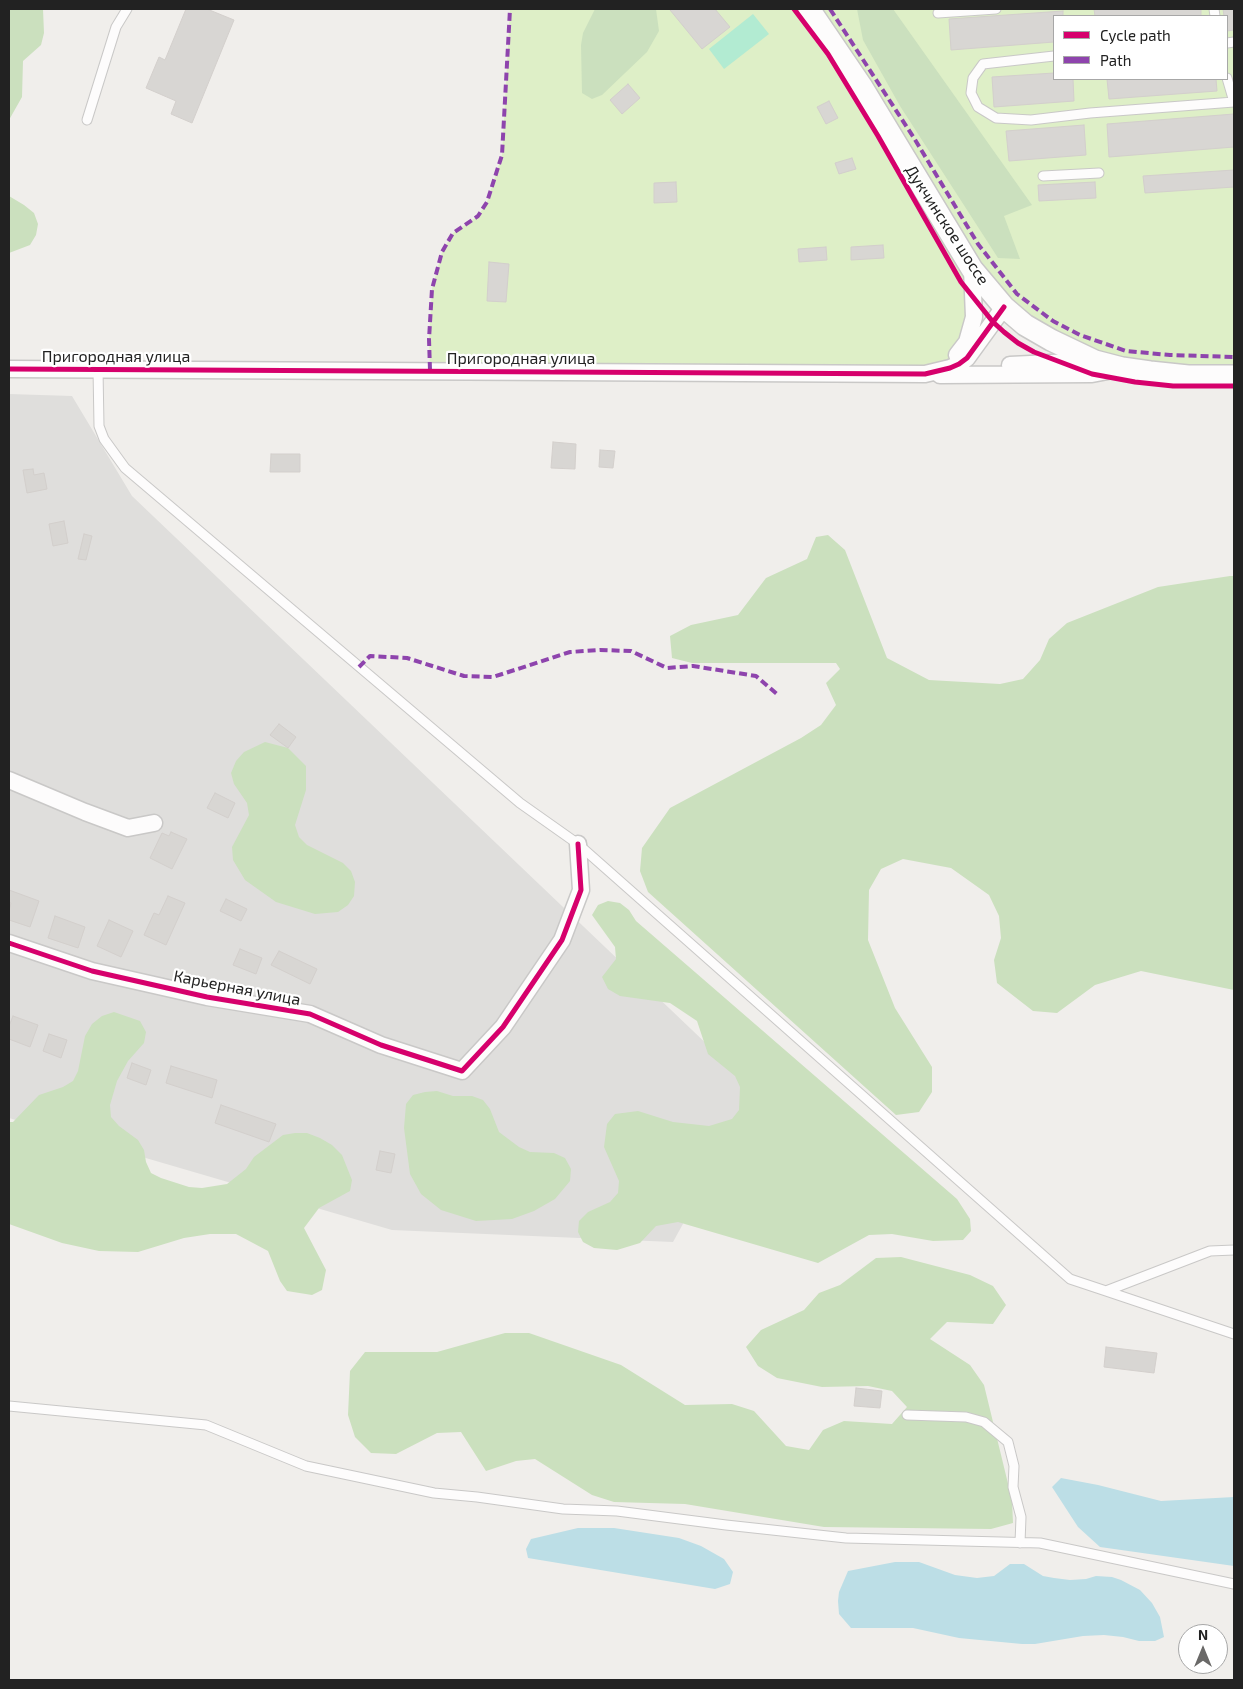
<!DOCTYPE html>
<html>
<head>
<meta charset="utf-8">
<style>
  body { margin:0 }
  #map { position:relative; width:1243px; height:1689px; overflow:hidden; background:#f0eeeb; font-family:"Exo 2",sans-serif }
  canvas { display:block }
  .frame { position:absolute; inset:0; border:10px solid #222; pointer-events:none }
  .legend { position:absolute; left:1053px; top:15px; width:175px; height:65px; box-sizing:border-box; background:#fff; border:1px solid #a7a7a7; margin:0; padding:6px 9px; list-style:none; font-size:15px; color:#222 }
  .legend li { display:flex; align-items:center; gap:10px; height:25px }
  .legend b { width:25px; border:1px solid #a7a7a7 }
  .north { position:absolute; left:1178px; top:1624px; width:50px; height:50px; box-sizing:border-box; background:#fff; border:1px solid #a7a7a7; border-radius:50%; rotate:0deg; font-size:14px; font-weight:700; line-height:20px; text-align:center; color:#222 }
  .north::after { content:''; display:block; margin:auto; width:18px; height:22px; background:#6a6968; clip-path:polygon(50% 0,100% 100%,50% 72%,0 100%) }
</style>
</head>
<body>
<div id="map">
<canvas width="1243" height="1689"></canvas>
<div class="frame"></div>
<ul class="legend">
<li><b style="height:6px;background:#d6006c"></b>Cycle path</li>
<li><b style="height:6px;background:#8e44ad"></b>Path</li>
</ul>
<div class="north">N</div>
</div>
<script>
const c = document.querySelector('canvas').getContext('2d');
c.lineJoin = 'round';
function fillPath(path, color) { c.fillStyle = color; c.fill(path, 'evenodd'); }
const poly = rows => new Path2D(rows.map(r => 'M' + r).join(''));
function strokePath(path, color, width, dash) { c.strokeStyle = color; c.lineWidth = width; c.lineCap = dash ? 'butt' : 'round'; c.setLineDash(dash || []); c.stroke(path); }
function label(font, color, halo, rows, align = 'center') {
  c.font = font + ' "Exo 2",sans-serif'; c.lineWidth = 4.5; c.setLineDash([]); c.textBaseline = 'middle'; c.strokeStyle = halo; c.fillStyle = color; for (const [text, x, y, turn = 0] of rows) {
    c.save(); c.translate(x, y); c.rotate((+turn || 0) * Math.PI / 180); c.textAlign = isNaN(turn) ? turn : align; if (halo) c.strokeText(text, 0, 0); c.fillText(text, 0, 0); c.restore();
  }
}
fillPath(poly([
  [9,394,72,396,132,496,756,1091,673,1242,392,1230,9,1118]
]), '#dfdedc');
fillPath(poly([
  [510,9,1234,9,1234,374,1095,361,985,286,974,299,955,357,925,374,430,370,429,339,432,289,442,252,453,233,478,216,487,202,502,155],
  [1054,16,1227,16,1227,79,1054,79]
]), '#deefc7');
fillPath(poly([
  [9,9,43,9,44,33,41,45,23,61,22,97,9,120],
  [595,9,656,9,659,31,647,52,602,95,592,99,582,93,581,45,583,33],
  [857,9,893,9,1032,205,1004,216,1020,259,998,258,900,106,863,40],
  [9,196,24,205,34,213,38,224,36,235,30,245,9,253],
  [828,535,845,550,887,658,929,680,1000,684,1023,679,1040,660,1049,639,1067,623,1158,587,1230,576,1234,576,1234,990,1141,971,1095,985,1057,1013,1033,1011,997,983,994,960,1001,938,999,916,989,895,951,868,903,859,881,869,869,890,868,940,895,1008,932,1067,932,1092,919,1112,896,1115,648,892,640,871,642,848,670,808,801,738,821,725,836,705,826,683,840,669,836,663,692,663,672,658,670,636,691,625,738,615,766,578,807,559,816,537],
  [265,742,288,748,306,766,306,790,295,825,299,837,307,845,343,863,351,871,355,882,354,896,348,905,338,912,315,914,276,902,245,880,233,860,232,847,249,815,247,803,234,784,231,773,236,761,244,752],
  [608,901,620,903,629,910,636,921,957,1199,970,1219,971,1231,963,1240,933,1241,892,1234,869,1235,818,1263,678,1222,656,1226,640,1243,617,1250,594,1248,583,1242,578,1232,579,1221,588,1212,610,1202,618,1193,619,1181,604,1147,607,1124,615,1114,638,1111,673,1122,709,1126,732,1119,739,1110,740,1087,735,1076,708,1054,697,1021,670,1003,620,996,608,989,602,977,616,959,615,947,592,915,598,905],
  [114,1012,140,1021,146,1032,144,1043,128,1061,117,1081,110,1105,111,1117,119,1126,138,1140,144,1150,146,1162,151,1173,161,1178,189,1187,202,1188,227,1184,246,1169,254,1157,283,1135,295,1133,307,1133,320,1138,332,1145,342,1155,352,1180,350,1191,319,1208,304,1228,326,1270,322,1290,312,1295,287,1291,280,1281,268,1251,236,1234,210,1234,184,1238,138,1252,99,1251,62,1243,9,1224,9,1122,13,1122,39,1095,63,1087,73,1081,78,1071,85,1036,92,1024,102,1016],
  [437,1091,453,1096,472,1096,483,1100,490,1109,499,1132,519,1147,530,1152,554,1153,565,1158,571,1169,570,1181,555,1199,534,1211,512,1219,476,1221,441,1210,421,1194,410,1174,404,1128,406,1104,413,1095,425,1092],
  [901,1257,970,1275,993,1286,1006,1305,993,1324,947,1322,930,1339,970,1365,984,1385,1012,1500,1013,1523,991,1529,824,1527,685,1504,614,1502,592,1495,535,1459,516,1461,486,1471,461,1432,437,1433,396,1454,371,1453,355,1437,348,1415,350,1371,365,1352,437,1352,505,1333,529,1333,621,1365,685,1405,732,1404,754,1411,786,1446,809,1450,823,1430,844,1421,892,1424,907,1407,892,1391,868,1386,822,1387,777,1378,758,1366,746,1347,761,1330,804,1310,819,1293,840,1285,876,1258]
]), '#cbe0be');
fillPath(poly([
  [753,14,769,34,724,69,709,49]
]), '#b2ebd2');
fillPath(poly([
  [1061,1478,1098,1485,1161,1501,1234,1497,1234,1566,1100,1547,1078,1527,1052,1487],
  [578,1528,614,1528,679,1538,701,1546,724,1559,733,1572,730,1584,715,1589,528,1558,526,1549,531,1539],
  [895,1562,919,1562,955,1575,977,1578,994,1576,1010,1564,1024,1564,1043,1576,1054,1578,1070,1580,1086,1579,1096,1576,1112,1577,1121,1580,1140,1590,1152,1603,1160,1617,1164,1637,1155,1641,1139,1641,1123,1637,1104,1635,1083,1636,1035,1644,1022,1644,959,1638,913,1628,851,1628,839,1614,838,1601,839,1592,848,1571]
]), '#bcdee6');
const building = poly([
  [186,9,207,9,234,20,192,123,171,114,176,101,146,88,159,57,165,60,186,9],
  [671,9,715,9,730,27,702,49,670,10,671,9],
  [1094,9,1201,9,1201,16,1095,16,1094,9],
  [1223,9,1234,9,1234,30,1227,31,1227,16,1224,16,1223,9],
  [1063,11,1063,16,1054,16,1054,42,951,50,949,19,1063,11],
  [1054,73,1054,79,1073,79,1074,101,994,107,992,77,1054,73],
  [1107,79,1216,79,1217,91,1109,99,1107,79],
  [628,84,640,98,622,114,610,100,628,84],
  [829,101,838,118,826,124,817,107,829,101],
  [1234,114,1234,147,1109,157,1107,124,1234,114],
  [1084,125,1086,155,1009,161,1006,131,1084,125],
  [852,158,856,169,839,174,835,163,852,158],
  [1234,170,1234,187,1145,193,1143,176,1234,170],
  [676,182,677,202,654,203,654,183,676,182],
  [1095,182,1096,198,1039,201,1038,185,1095,182],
  [883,245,884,258,851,260,851,247,883,245],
  [826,247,827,260,799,262,798,249,826,247],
  [489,262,509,264,506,302,487,301,489,262],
  [553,442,576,444,575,469,551,468,553,442],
  [600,450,615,451,613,468,599,467,600,450],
  [271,454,300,454,300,472,270,472,271,454],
  [33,469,34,475,44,473,47,489,27,493,23,470,33,469],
  [64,521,68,543,53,546,49,524,64,521],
  [84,534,92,536,86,560,78,559,84,534],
  [279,724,296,737,288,748,270,735,279,724],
  [215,793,235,803,228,818,207,808,215,793],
  [171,832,187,839,172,869,150,858,162,833,169,836,171,832],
  [9,890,39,901,30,927,9,920,9,911,11,903,9,902,9,890],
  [168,896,185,903,166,945,144,935,154,913,159,915,168,896],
  [226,899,247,909,241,921,220,911,226,899],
  [55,916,85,927,78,948,48,938,55,916],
  [109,920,133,931,121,957,97,946,109,920],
  [240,949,262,958,256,974,233,965,240,949],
  [279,951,317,969,310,984,271,965,279,951],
  [13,1016,38,1025,30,1047,9,1039,9,1026,13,1016],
  [49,1034,67,1040,61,1058,43,1051,49,1034],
  [132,1063,151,1070,146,1085,127,1078,132,1063],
  [171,1066,217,1080,212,1098,166,1083,171,1066],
  [221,1105,276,1124,269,1142,215,1123,221,1105],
  [380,1151,395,1154,391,1173,376,1170,380,1151],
  [1106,1347,1157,1353,1154,1373,1104,1367,1106,1347],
  [856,1388,882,1391,880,1408,854,1406,856,1388]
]);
fillPath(building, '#d8d6d3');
strokePath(building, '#d3cfcc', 1);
const service = poly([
  [1214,9,1215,16],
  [938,13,996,9],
  [1227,43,1234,42],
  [1054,56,983,64,973,78,971,93,978,107,996,118,1031,120,1090,113,1234,102],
  [1227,78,1234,102],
  [87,120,116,27,127,9],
  [1043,176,1099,173],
  [98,369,99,426,104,439,125,468,520,803,578,844,1070,1279,1106,1291,1210,1251,1234,1250],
  [1106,1291,1234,1334],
  [9,1406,206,1425,306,1466,434,1493,477,1497,563,1509,617,1511,726,1525,846,1538,1040,1543,1234,1584],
  [907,1415,966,1417,984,1422,1008,1442,1014,1466,1013,1487,1021,1517,1020,1543]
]);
const minor = poly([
  [957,355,967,342,974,317,972,269],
  [1010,365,1092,361],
  [9,369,925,374,950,368,959,364,967,358,1004,307],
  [940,375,1092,374,1118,369],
  [9,780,85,812,128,828,154,823],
  [9,943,92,971,207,997,310,1014,381,1045,462,1071,503,1027,562,940,581,890,578,844]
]);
const tertiary = poly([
  [809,9,862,87,972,269,1004,307,1025,325,1051,340,1095,361,1122,368,1150,372,1188,376,1234,376]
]);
strokePath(service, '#c9c8c7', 11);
strokePath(minor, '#c9c8c7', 19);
strokePath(tertiary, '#c9c8c7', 24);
strokePath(service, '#fdfcfc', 9);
strokePath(minor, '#fdfcfc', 16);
strokePath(tertiary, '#fdfcfc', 21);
strokePath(poly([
  [830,9,914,138,978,244,1017,294,1053,321,1080,335,1126,351,1170,355,1234,357],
  [430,370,429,339,432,289,442,252,453,233,478,216,487,202,502,155,510,9],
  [359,667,370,656,407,658,464,676,493,677,570,652,600,650,631,651,667,668,693,666,756,676,778,695]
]), '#8e44ad', 4, [8, 4]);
strokePath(poly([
  [794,9,828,54,878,136,961,282,993,322,1004,332,1018,343,1034,352,1092,374,1135,382,1173,386,1234,386],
  [9,369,925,374,950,368,959,364,967,358,1004,307],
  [9,943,92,971,207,997,310,1014,381,1045,462,1071,503,1027,562,940,581,890,578,844]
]), '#d6006c', 5);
label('16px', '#222', '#fff', [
  ["Дукчинское шоссе",947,225,57],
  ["Пригородная улица",116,357],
  ["Пригородная улица",521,359],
  ["Карьерная улица",237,988,11]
]);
</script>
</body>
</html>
